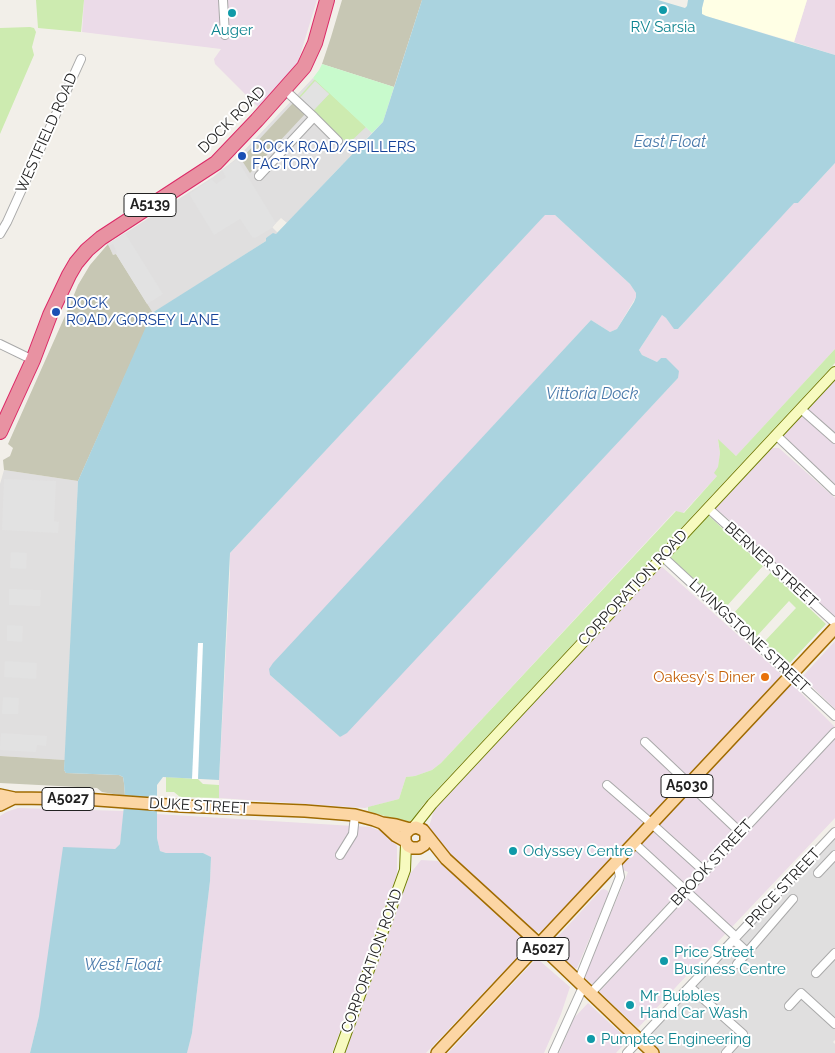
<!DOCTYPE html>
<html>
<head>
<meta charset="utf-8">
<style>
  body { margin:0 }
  canvas { display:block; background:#f2efe9 }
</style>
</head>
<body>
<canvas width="835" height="1053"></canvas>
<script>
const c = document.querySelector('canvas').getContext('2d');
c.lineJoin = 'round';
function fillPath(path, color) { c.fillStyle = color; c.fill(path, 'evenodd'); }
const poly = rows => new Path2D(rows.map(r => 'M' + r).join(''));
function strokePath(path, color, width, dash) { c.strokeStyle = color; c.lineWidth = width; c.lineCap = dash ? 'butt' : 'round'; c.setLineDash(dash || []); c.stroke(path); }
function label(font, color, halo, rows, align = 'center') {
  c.font = font + ' Raleway,sans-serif'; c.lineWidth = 4; c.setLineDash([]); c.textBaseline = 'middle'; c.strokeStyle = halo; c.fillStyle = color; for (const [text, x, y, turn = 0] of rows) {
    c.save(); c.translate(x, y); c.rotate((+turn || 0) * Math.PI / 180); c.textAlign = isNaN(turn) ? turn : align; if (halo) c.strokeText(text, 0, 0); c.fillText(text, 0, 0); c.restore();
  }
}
fillPath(poly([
  [313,78,372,133,287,223,281,218,272,227,278,233,276,234,266,238,266,241,153,313,116,254,113,255,108,244,213,177,237,158],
  [4,470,78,481,65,760,0,756,0,484],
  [835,833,835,1040,833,1042,835,1044,835,1053,658,1053,642,1039]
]), '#e0dfdf');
fillPath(poly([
  [84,0,317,0,297,65,258,107,215,64,214,59,221,49,82,32],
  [807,0,835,0,835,55,794,42],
  [835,163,835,349,736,456,718,440,720,453,717,476,683,513,675,511,441,763,432,770,415,776,406,777,399,799,365,808,219,798,219,780,230,575,230,553,545,214,555,215,630,284,636,293,636,297,617,329,610,332,591,320,470,451,270,675,340,737,678,378,661,358,657,362,642,355,639,350,662,315,666,318,674,328,678,329,794,202,798,203],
  [835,379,835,434,807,408],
  [801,413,835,443,835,484,781,435],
  [770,448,779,448,835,498,835,618,833,618,734,524,716,509,716,505],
  [660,565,780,673,781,680,544,932,532,931,436,844,430,834,429,827,434,810],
  [835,641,835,709,802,677],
  [791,685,794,686,835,727,741,826,738,826,698,788,696,782,787,686],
  [835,737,835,818,731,928,692,891,692,890],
  [690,790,736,832,703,867,659,827,659,822],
  [18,808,124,811,120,844,115,849,39,1016,30,1053,0,1053,0,816,6,812],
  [156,814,370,827,386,833,397,846,397,874,332,1053,187,1053,192,1033,210,881,211,857,203,853,166,853,160,851,157,838],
  [654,830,698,871,685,885,642,846,642,842,651,831],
  [635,848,680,890,593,985,584,977,628,872,623,870,621,864],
  [421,860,438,861,530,944,426,1053,344,1053,410,874],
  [604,889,608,891,608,895,577,968,574,969,550,945,601,890],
  [687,897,726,933,638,1028,599,992],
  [534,961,540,961,570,987,561,1014,544,1053,448,1053],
  [588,1003,628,1040,616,1053,559,1053,574,1018]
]), '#ebdbe8');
fillPath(poly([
  [704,0,807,0,794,42,706,16,702,14,702,8]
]), '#ffffe5');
fillPath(poly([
  [342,0,422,0,394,87,322,64,331,37],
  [293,103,305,114,250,173,241,159],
  [108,244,113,255,116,254,153,313,78,481,4,470,3,460,10,456,13,448,8,444,69,307,78,285,90,265],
  [0,756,65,760,64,770,66,773,119,775,123,777,124,783,125,796,102,792,97,788,0,783]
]), '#c7c7b4');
fillPath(poly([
  [36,0,84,0,81,32,38,28],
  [30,27,34,28,36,32,32,47,34,55,0,134,0,28],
  [315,79,366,127,348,144,313,111,329,94,316,82,299,99,298,98],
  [835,349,835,363,431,796,422,806,413,820,408,823,368,811,368,807,399,799,406,777,415,776,432,770,441,763,676,511,684,513,717,476,714,473,718,467,720,453,718,439,736,456],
  [708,515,763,566,725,608,670,557],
  [771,572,826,624,788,665,764,642,796,608,789,601,757,636,733,614],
  [166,777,198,779,203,784,219,785,219,798,180,797,174,792,166,792]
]), '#cdebb0');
fillPath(poly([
  [322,64,394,87,383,122,372,133,313,78,319,70]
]), '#c8facc');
fillPath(poly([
  [315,81,329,94,313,111,299,99],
  [237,159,276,223,272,228,255,238,252,237,240,219,214,235,189,194,212,179,216,184,226,177,222,170],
  [125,233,163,294,147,304,116,254,117,253,113,244,109,246,108,244],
  [4,479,56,481,54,521,59,522,58,533,2,530],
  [11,552,27,553,26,569,10,568],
  [9,589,41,590,40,606,9,605],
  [7,625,23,626,22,642,7,641],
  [5,661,37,663,36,679,4,677],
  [3,697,19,698,18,714,2,714],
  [1,733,47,736,46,746,37,745,36,752,0,750]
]), '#e2e2e2');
fillPath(poly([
  [422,0,658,0,685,8,687,6,688,0,704,0,702,8,702,14,706,16,835,55,835,163,798,203,794,203,678,329,674,329,666,318,662,315,639,350,642,355,657,362,661,358,666,358,679,371,678,378,347,733,340,737,270,675,269,669,273,663,591,320,610,332,617,329,634,302,636,297,636,293,630,284,555,215,545,215,230,553,219,780,163,777,157,785,157,838,160,851,166,853,203,853,211,857,210,881,192,1033,187,1053,30,1053,39,1016,63,847,115,849,120,844,125,796,124,783,123,777,119,775,66,773,64,770,78,481,152,313,266,241,266,238,273,233,276,234,383,122]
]), '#aad3df');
fillPath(poly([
  [198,643,203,643,198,779,192,779]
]), '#fff');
const street = poly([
  [223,0,225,35],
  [285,90,314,117],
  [259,176,314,117,338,141],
  [0,234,7,222,81,59],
  [0,344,33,360],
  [801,409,835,439],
  [776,435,835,491],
  [708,508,835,623],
  [662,556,835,716],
  [645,742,741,833],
  [607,785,652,824,704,871],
  [634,843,736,937],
  [340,855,353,834,355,815],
  [818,873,835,855],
  [734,940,747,952],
  [737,964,793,899],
  [816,973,835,953],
  [578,982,620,877,617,861],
  [690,987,743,1034,726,1053],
  [590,994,835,732],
  [789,1006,801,993,835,1024],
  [553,1053,583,987],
  [627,1053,835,832]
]);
const secondary = poly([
  [413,828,432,804,835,372],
  [339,1053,405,870,406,844]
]);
const primary = poly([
  [0,795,14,798,84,799,181,806,305,811,355,815,374,820,382,823,396,836,405,841],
  [0,805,14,798],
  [382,823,396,825,410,829],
  [426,835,426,842,424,845,419,848,412,848,408,846,405,841,405,834,410,829,416,827,423,830,446,859,539,944,653,1053],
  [437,1053,835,628]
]);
const highway = poly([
  [0,432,33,360,50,315,69,275,76,263,87,250,101,238,216,163,257,120,304,67,315,43,327,0]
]);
strokePath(street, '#a9a9a9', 10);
strokePath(secondary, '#707d05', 12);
strokePath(primary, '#a06b00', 14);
strokePath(highway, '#dc2a67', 16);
strokePath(street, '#fff', 8);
strokePath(secondary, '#f7fabf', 10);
strokePath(primary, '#fcd6a4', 11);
strokePath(highway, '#e892a2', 14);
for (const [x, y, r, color] of [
  [663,10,5,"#0f9aa8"],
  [232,13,5,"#0f9aa8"],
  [242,156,5,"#1a4fb4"],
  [56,312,5,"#1a4fb4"],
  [765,677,5,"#e8710a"],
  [513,851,5,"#0f9aa8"],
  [664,961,5,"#0f9aa8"],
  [630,1005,5,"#0f9aa8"],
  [591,1039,5,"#0f9aa8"]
]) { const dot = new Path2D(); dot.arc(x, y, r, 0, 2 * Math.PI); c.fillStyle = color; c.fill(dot); strokePath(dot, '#fff', 2); }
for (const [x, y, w] of [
  [150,205,52],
  [687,786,52],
  [68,799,52],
  [543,949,52]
]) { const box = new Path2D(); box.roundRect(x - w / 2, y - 11.5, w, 23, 4); c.fillStyle = '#fff'; c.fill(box); strokePath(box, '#222', 1); }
label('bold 14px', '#222', null, [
  ["A5139",150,205],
  ["A5030",687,786],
  ["A5027",68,799],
  ["A5027",543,949]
]);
label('15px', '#0d838f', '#fff', [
  ["RV Sarsia",663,27,"center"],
  ["Auger",232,30,"center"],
  ["Odyssey Centre",523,851],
  ["Price Street",674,952],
  ["Business Centre",674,969],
  ["Mr Bubbles",640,996],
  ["Hand Car Wash",640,1013],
  ["Pumptec Engineering",601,1039]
], 'left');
label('15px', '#222', '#fff', [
  ["DOCK ROAD",232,120,-45],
  ["WESTFIELD ROAD",47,133,-66],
  ["BERNER STREET",771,565,42],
  ["CORPORATION ROAD",633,588,-47],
  ["LIVINGSTONE STREET",749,636,43],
  ["DUKE STREET",199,806,3],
  ["BROOK STREET",712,863,-47],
  ["PRICE STREET",783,888,-47],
  ["CORPORATION ROAD",372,961,-70]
]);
label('15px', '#164399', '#fff', [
  ["DOCK ROAD/SPILLERS",252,147],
  ["FACTORY",252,164],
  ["DOCK",66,303],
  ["ROAD/GORSEY LANE",66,320]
], 'left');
label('15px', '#c56008', '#fff', [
  ["Oakesy's Diner",755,677]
], 'right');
label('italic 16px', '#4a7aab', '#fff', [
  ["East Float",670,142],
  ["Vittoria Dock",592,394],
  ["West Float",123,965]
]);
</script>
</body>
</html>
